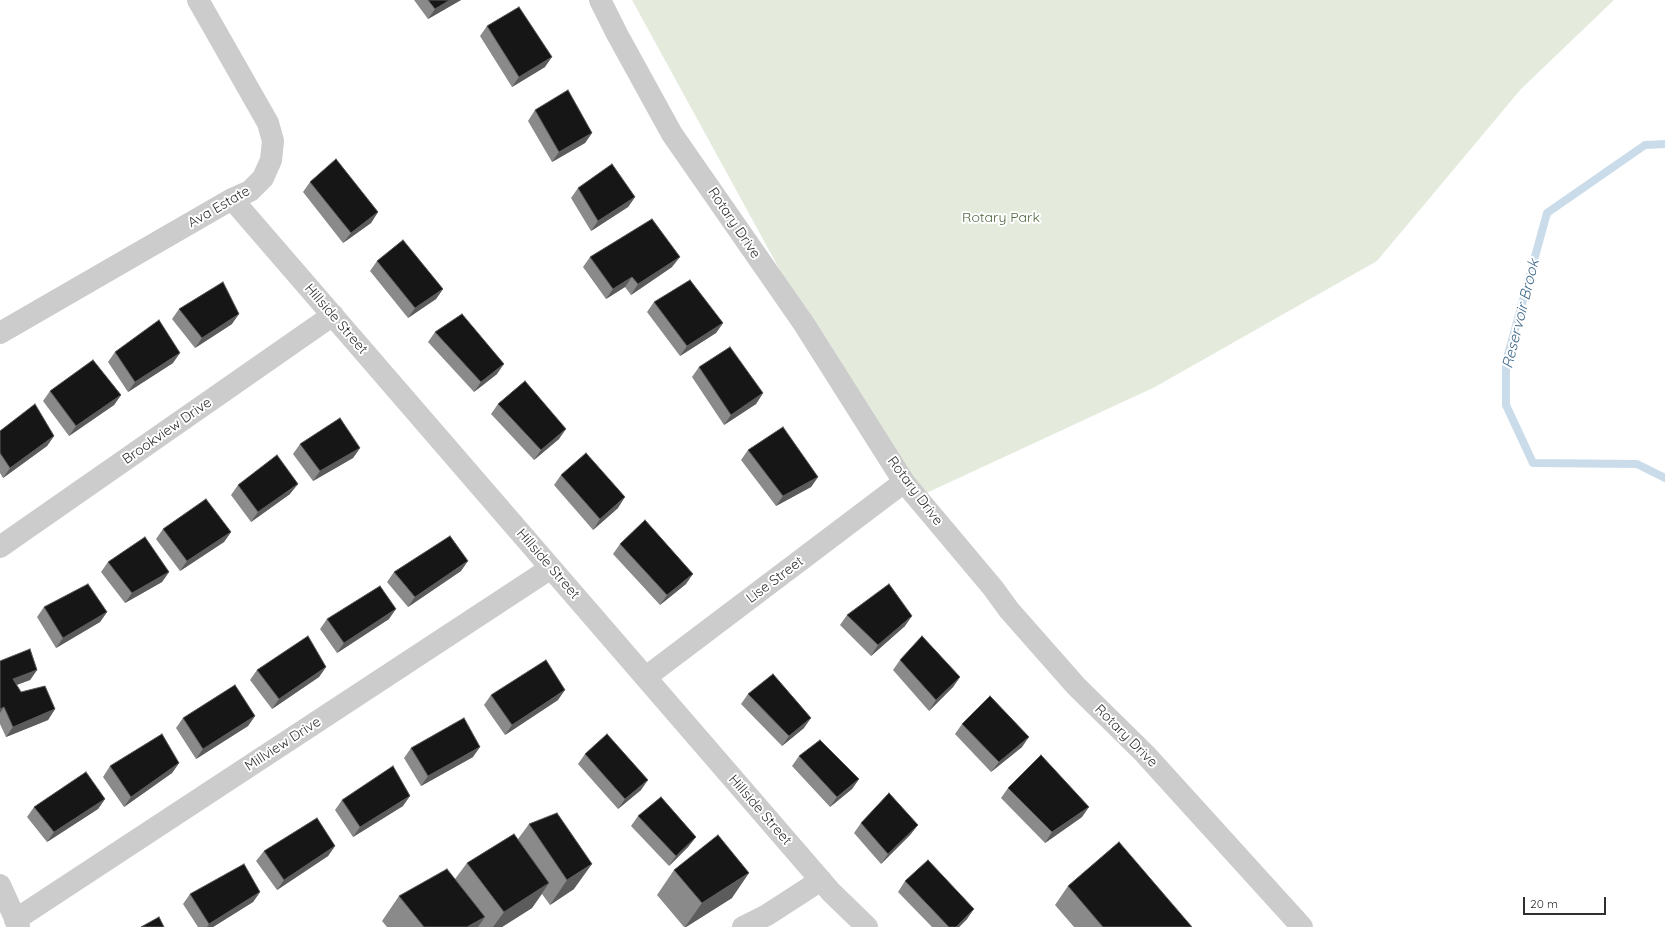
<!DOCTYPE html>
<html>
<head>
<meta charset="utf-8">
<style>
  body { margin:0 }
  #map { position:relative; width:1665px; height:927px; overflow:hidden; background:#fff; font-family:Quicksand,sans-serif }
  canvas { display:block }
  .scale { position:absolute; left:1523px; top:897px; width:83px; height:18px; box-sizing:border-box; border:2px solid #2f2f2f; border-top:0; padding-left:5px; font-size:12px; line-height:14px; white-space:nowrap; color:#2f2f2f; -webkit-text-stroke:3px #fff; paint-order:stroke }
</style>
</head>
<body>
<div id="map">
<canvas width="1665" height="927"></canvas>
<div class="scale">20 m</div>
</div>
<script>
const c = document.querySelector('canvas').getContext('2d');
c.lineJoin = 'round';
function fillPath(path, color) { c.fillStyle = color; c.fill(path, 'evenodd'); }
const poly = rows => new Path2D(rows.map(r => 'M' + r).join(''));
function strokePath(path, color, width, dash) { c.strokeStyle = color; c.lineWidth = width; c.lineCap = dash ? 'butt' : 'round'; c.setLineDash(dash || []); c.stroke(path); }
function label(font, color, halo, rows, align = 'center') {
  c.font = font + ' Quicksand,sans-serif'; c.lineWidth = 4; c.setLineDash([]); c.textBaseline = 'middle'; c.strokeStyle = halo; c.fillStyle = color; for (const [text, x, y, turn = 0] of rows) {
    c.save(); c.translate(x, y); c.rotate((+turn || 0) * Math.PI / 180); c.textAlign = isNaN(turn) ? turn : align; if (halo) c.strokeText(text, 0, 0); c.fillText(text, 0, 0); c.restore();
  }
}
fillPath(poly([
  [632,0,1614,0,1521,89,1377,261,1155,387,907,502]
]), '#e4ebdd');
strokePath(poly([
  [1665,144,1645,145,1547,213,1506,362,1506,405,1533,463,1637,464,1665,478]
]), '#cadcea', 8);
strokePath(poly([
  [600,0,617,34,672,134,804,324,904,482,993,588,1009,610,1076,686,1145,754,1302,927],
  [232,199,831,892,867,927],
  [0,333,232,199,250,191,263,178,271,160,273,141,268,123,198,0],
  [0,547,333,315],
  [646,677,904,482],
  [0,885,19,927],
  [15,920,551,568],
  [743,927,767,915,821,880]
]), '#ccc', 22);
fillPath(poly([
  [414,0,461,0,428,19],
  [487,26,545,67,512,87,480,36],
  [535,110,592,133,585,143,552,162,528,121],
  [310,182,378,212,371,223,343,243,303,192],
  [578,188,635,197,628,207,591,231,571,198],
  [590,257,672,267,631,295,625,287,606,299,583,267],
  [377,261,443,289,436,299,408,318,370,271],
  [654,302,723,323,716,333,680,356,647,312],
  [179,309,232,324,195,348,172,319],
  [435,332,497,374,474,392,428,342],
  [115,352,173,363,128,392,108,362],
  [699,367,763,393,756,404,724,425,692,377],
  [50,391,121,395,114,405,69,436,43,401],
  [498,404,559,439,534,460,491,414],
  [0,431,54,436,47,446,3,478,0,473],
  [300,444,360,448,353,458,313,481,293,454],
  [748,450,818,477,811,487,776,506,741,460],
  [561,475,618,508,593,530,554,485],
  [238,485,290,494,251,522,231,495],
  [163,529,231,532,224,542,180,571,156,539],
  [620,544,686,584,660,605,613,554],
  [108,562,169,572,162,582,125,603,101,572],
  [461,571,408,607,387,582,394,572],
  [44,607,107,612,100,622,56,648,37,617],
  [847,615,905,626,871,656,840,625],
  [327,619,389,619,337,653,320,629],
  [900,660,960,677,953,687,929,711,893,670],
  [0,661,37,670,30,680,16,685,21,692,55,709,48,720,6,737,0,724],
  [326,667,319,677,272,709,250,680,257,670],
  [748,694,804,728,782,746,741,704],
  [491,695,558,700,505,735,484,705],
  [255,716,248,726,196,759,176,728,183,718],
  [962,724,1022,747,991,772,955,734],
  [411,748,473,757,421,786,404,758],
  [585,754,641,790,618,809,578,764],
  [799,756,859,779,852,789,830,807,792,766],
  [179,763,172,773,124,807,103,777,110,766],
  [1008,788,1082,817,1045,843,1001,798],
  [105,799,98,809,47,842,27,817,34,807],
  [342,800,403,806,353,837,335,810],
  [638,816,696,837,688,847,669,866,631,826],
  [861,823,918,825,910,835,881,864,854,833],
  [529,824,574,889,550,905,542,894,532,908,502,927,387,927,382,921,399,896,455,879,467,863,518,839],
  [335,846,328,856,277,890,256,861,264,851],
  [674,870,732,898,686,927,684,927,657,895],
  [905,881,967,919,959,927,932,927,898,892],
  [1068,886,1192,927,1074,927,1055,905],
  [260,892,253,902,213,927,198,927,183,904,190,894]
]), '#8a8a8a');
fillPath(poly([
  [450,0,461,0,428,19,435,9],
  [552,57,545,67,512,87,519,77],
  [592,133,585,143,552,162,559,152],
  [635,197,628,207,591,231,598,221],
  [378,212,371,223,343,243,351,233],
  [680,257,672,267,631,295,638,284],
  [632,277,625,287,606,299,613,289],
  [443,289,436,299,408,318,415,308],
  [239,314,232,324,195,348,202,338],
  [723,323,716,333,680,356,687,346],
  [180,353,173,363,128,392,135,382],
  [504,364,497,374,474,392,481,382],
  [763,393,756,404,724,425,731,415],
  [121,395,114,405,69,436,76,426],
  [566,429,559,439,534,460,541,450],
  [54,436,47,446,3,478,10,468],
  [360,448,353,458,313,481,320,471],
  [818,477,811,487,776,506,783,496],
  [298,484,290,494,251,522,258,512],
  [625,497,618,508,593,530,600,519],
  [231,532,224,542,180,571,187,561],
  [468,561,461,571,408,607,415,597],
  [169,572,162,582,125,603,132,593],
  [693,574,686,584,660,605,667,595],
  [396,609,389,619,337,653,344,643],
  [107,612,100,622,56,648,63,638],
  [912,616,905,626,871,656,878,645],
  [326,667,319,677,272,709,279,699],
  [37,670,30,680,6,689,13,679],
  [960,677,953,687,929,711,936,700],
  [565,690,558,700,505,735,512,725],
  [4,707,0,713,0,709],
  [55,709,48,720,6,737,13,727],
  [255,716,248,726,196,759,203,749],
  [811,718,804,728,782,746,789,736],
  [1029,737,1022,747,991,772,999,762],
  [480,747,473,757,421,786,428,776],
  [179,763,172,773,124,807,131,797],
  [859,779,852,789,830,807,837,797],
  [648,780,641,790,618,809,625,799],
  [410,796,403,806,353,837,360,827],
  [105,799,98,809,47,842,54,832],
  [1089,807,1082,817,1045,843,1052,832],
  [918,825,910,835,881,864,888,854],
  [696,837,688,847,669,866,676,856],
  [335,846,328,856,277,890,284,880],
  [592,864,574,889,550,905,567,880],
  [749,873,732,898,686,927,685,927,702,903],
  [549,883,532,908,502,927,493,927,504,912],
  [260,892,253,902,213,927,207,927,209,924],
  [974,909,967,919,959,927,956,927],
  [485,917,478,927,467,927]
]), '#5c5c5c');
const building = poly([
  [428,0,450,0,435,9,428,0],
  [519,7,552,57,519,77,487,26,519,7],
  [568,90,592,133,559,152,535,110,568,90],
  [336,159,378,212,351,233,310,182,336,159],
  [612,164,635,197,598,221,578,188,612,164],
  [652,219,680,257,638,284,632,277,613,289,590,257,652,219],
  [403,240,443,289,415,308,377,261,403,240],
  [690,280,723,323,687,346,654,302,690,280],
  [223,282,239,314,202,338,179,309,223,282],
  [462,314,504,364,481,382,435,332,462,314],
  [159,320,180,353,135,382,115,352,159,320],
  [730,347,763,393,731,415,699,367,730,347],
  [93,360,121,395,76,426,50,391,93,360],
  [525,381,566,429,541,450,498,404,525,381],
  [35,404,54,436,10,468,0,453,0,431,35,404],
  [340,418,360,448,320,471,300,444,340,418],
  [783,427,818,477,783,496,748,450,783,427],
  [586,453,625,497,600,519,561,475,586,453],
  [277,455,298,484,258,512,238,485,277,455],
  [206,499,231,532,187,561,163,529,206,499],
  [645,520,693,574,667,595,620,544,645,520],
  [450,536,468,561,415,597,394,572,450,536],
  [145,537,169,572,132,593,108,562,145,537],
  [88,584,107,612,63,638,44,607,88,584],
  [889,584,912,616,878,645,847,615,889,584],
  [380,586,396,609,344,643,327,619,380,586],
  [308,636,326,667,279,699,257,670,308,636],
  [922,636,960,677,936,700,900,660,922,636],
  [30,649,37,670,13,679,21,692,45,686,55,709,13,727,4,707,0,709,0,661,30,649],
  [546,660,565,690,512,725,491,695,546,660],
  [773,674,811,718,789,736,748,694,773,674],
  [235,685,255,716,203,749,183,718,235,685],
  [990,696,1029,737,999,762,962,724,990,696],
  [464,718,480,747,428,776,411,748,464,718],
  [162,734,179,763,131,797,110,766,162,734],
  [607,734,648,780,625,799,585,754,607,734],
  [820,740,859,779,837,797,799,756,820,740],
  [1041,755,1089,807,1052,832,1008,788,1041,755],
  [393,766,410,796,360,827,342,800,393,766],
  [86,772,105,799,54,832,34,807,86,772],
  [889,793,918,825,888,854,861,823,889,793],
  [661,797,696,837,676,856,638,816,661,797],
  [557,813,592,864,567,880,529,824,557,813],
  [317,818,335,846,284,880,264,851,317,818],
  [514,834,549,883,504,912,467,863,514,834],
  [718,835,749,873,702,903,674,870,718,835],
  [1119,842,1192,927,1103,927,1068,886,1119,842],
  [928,860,974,909,956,927,949,927,905,881,928,860],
  [244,864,260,892,209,924,190,894,244,864],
  [447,869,485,917,467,927,424,927,399,896,447,869],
  [159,917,164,927,141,927,159,917]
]);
fillPath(building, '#161616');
strokePath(building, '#5c5c5c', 1);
label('14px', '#2f2f2f', '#fff', [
  ["Ava Estate",219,207,-30],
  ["Rotary Drive",734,223,56],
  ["Hillside Street",336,319,49],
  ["Brookview Drive",167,431,-35],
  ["Rotary Drive",915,491,53],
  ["Hillside Street",548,564,49],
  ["Lise Street",775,580,-37],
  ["Rotary Drive",1126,736,45],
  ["Millview Drive",283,744,-33],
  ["Hillside Street",760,810,49]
]);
label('14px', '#50683e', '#fff', [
  ["Rotary Park",1001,218]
]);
label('italic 15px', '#416b8c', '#fff', [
  ["Reservoir Brook",1521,314,-76]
]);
</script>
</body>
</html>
